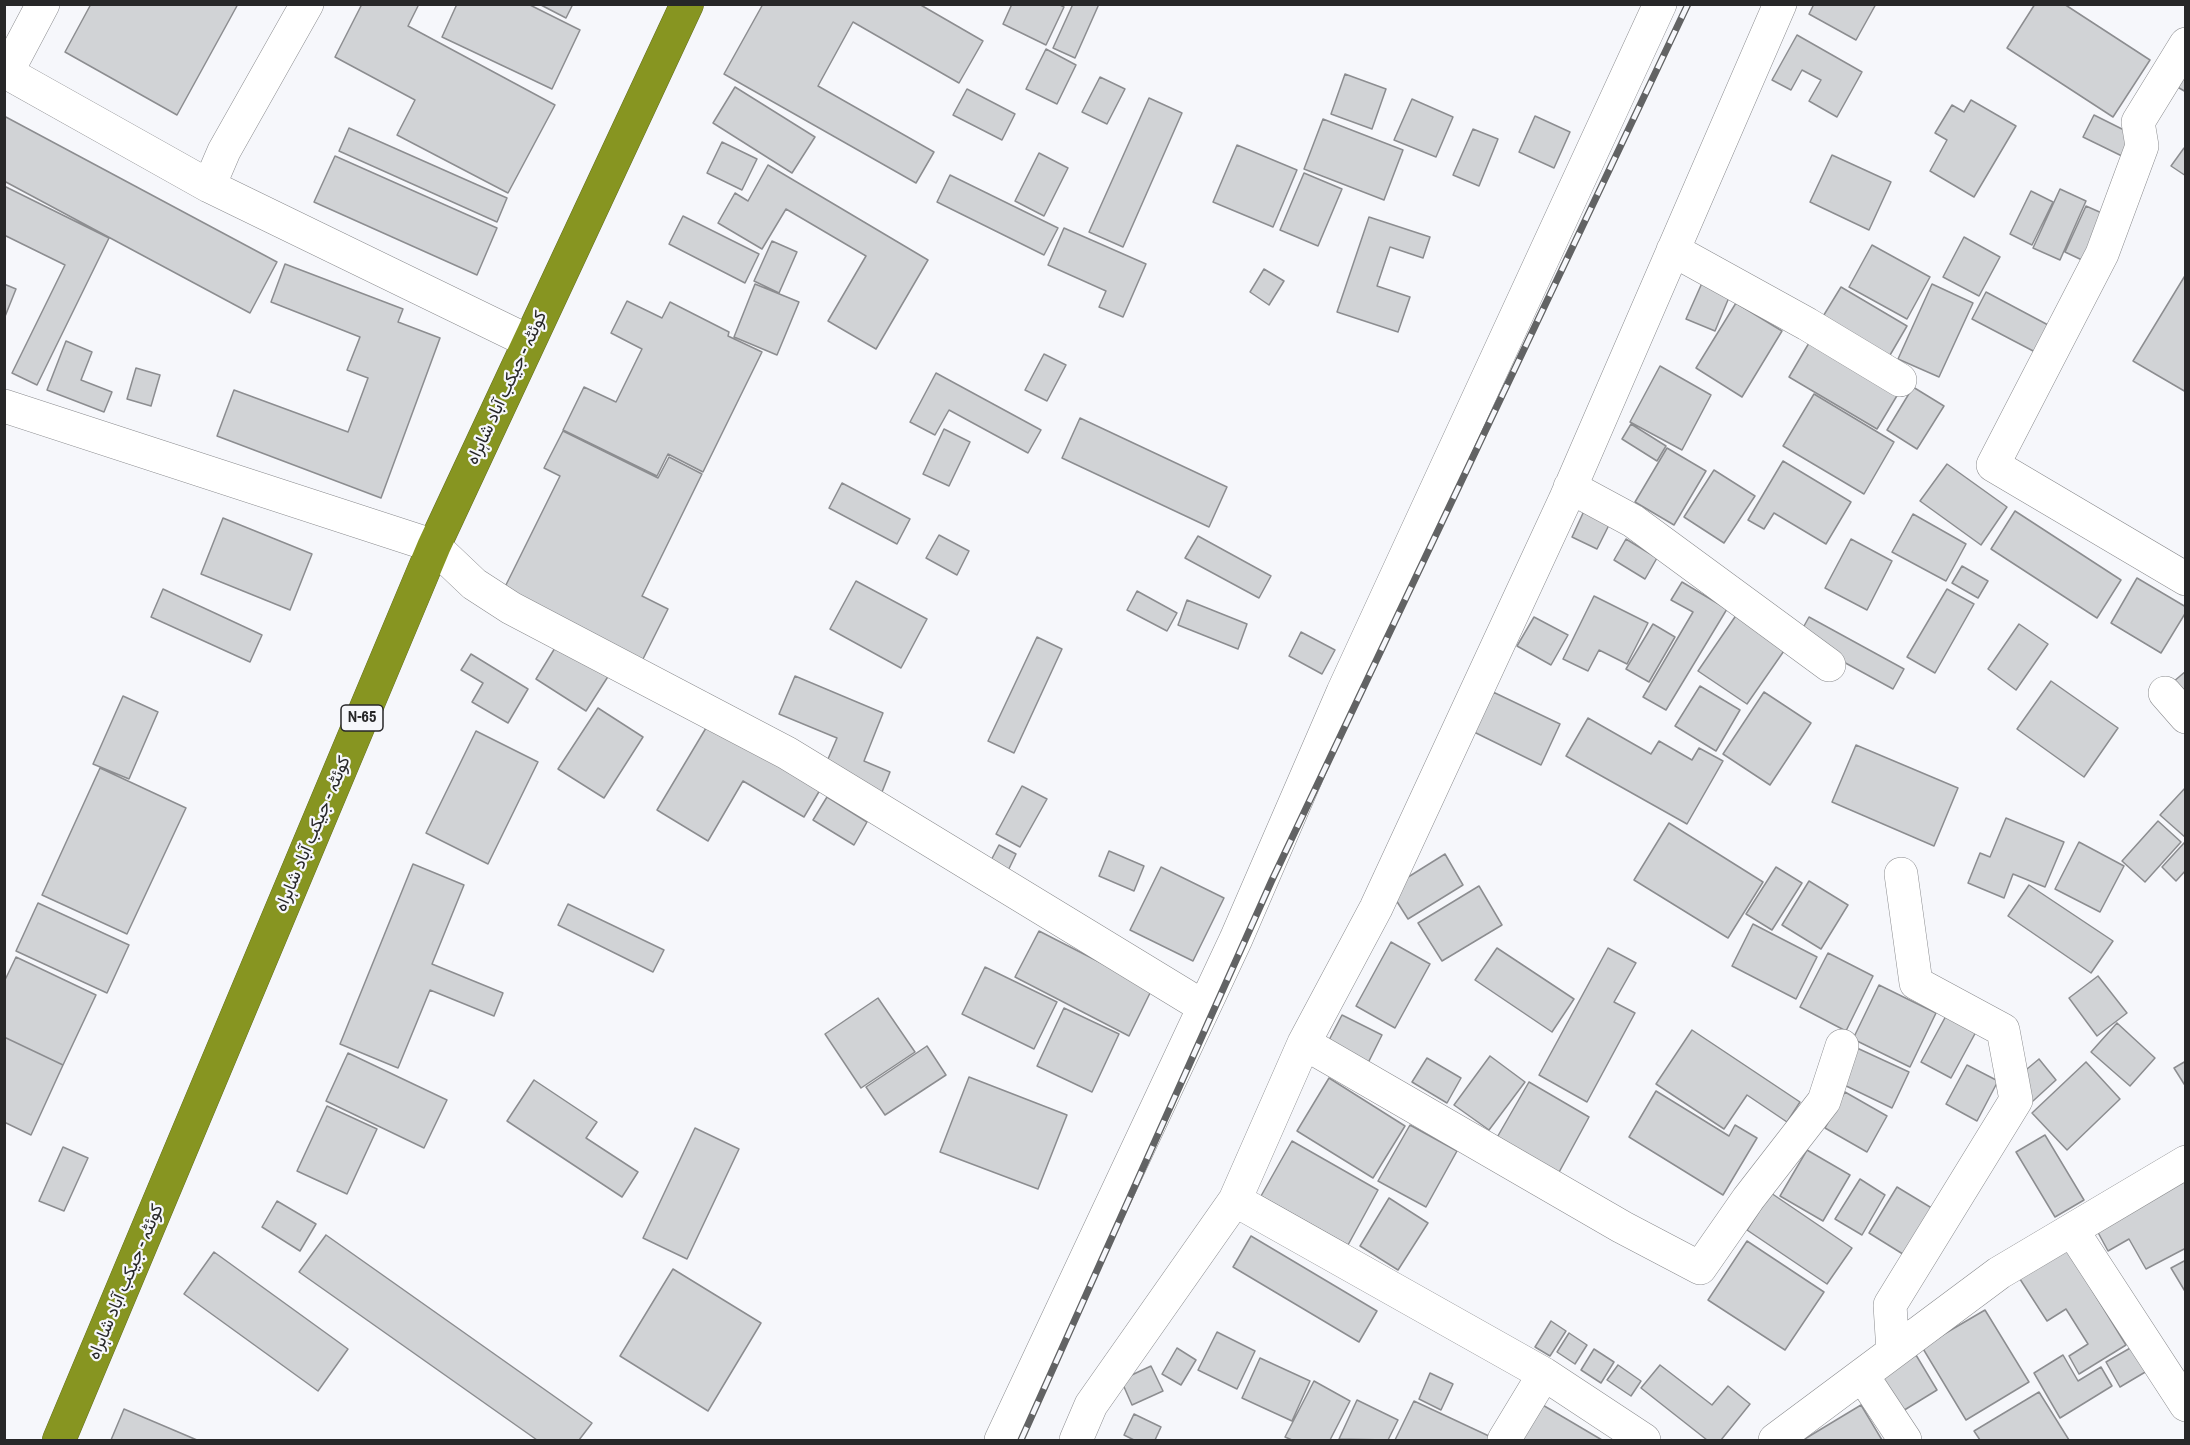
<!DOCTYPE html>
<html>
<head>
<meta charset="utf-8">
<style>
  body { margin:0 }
  #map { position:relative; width:2190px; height:1445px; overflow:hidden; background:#f6f7fb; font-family:"Archivo Narrow",sans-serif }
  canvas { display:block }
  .frame { position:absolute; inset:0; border:6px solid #272728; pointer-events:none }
</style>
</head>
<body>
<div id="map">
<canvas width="2190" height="1445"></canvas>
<div class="frame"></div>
</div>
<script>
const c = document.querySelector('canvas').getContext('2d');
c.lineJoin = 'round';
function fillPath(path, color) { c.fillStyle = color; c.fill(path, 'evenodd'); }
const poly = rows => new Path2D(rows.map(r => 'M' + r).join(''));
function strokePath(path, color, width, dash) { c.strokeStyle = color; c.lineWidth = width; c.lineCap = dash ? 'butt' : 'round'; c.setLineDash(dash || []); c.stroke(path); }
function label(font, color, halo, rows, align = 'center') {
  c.font = font + ' "Archivo Narrow",Vazirmatn,sans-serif'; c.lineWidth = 4.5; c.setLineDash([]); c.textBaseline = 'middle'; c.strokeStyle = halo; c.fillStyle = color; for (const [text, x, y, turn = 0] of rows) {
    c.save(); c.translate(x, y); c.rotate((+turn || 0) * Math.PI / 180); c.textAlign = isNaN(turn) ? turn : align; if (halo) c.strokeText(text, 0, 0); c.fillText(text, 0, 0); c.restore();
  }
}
const building = poly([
  [91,4,238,4,177,115,65,52,91,4],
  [362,4,419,4,408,26,555,105,508,193,397,135,415,100,335,57,362,4],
  [457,4,528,4,580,30,552,89,442,37,457,4],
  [539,4,573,4,566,18,539,4],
  [763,4,919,4,983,41,959,83,853,22,818,86,934,152,916,183,724,74,763,4],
  [1012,4,1058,4,1064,7,1046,45,1003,24,1012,4],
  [1073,4,1099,4,1075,58,1053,48,1073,4],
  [1814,4,1876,4,1856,40,1809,14,1814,4],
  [2035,4,2064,4,2150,60,2113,117,2007,48,2035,4],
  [1797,35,1862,72,1837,117,1809,101,1821,80,1802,70,1791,90,1772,80,1797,35],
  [1046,49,1076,65,1057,104,1026,89,1046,49],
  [2186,67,2186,92,2174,85,2186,67],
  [1345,74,1386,89,1372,129,1331,114,1345,74],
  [1100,77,1125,89,1107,124,1082,112,1100,77],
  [735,87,815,137,792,173,713,123,735,87],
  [967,89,1015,114,1002,140,953,115,967,89],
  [1149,98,1182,113,1123,247,1089,232,1149,98],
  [1412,99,1453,117,1436,157,1394,140,1412,99],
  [1971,100,2016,126,1974,197,1930,171,1947,140,1935,133,1952,105,1964,112,1971,100],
  [2094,115,2138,137,2128,159,2083,137,2094,115],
  [4,116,277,262,250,313,4,181,4,116],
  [1535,116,1570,132,1554,168,1519,152,1535,116],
  [1323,119,1403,150,1384,200,1304,169,1323,119],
  [349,128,507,198,497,222,339,151,349,128],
  [1473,129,1498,139,1479,186,1453,175,1473,129],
  [722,142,757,159,742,190,707,173,722,142],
  [1237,145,1297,170,1273,227,1213,202,1237,145],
  [2184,148,2186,149,2186,176,2171,166,2184,148],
  [1039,153,1068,168,1044,216,1015,201,1039,153],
  [1832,155,1891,182,1869,230,1810,202,1832,155],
  [335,156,497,228,477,275,314,202,335,156],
  [768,165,928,260,876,349,828,321,866,256,786,209,762,249,718,223,735,193,748,201,768,165],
  [1304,173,1342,189,1318,246,1280,230,1304,173],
  [950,175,1058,228,1044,255,937,202,950,175],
  [4,186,109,238,37,385,12,373,65,265,4,235,4,186],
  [2060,189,2086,201,2060,260,2033,248,2060,189],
  [2031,191,2053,202,2032,245,2010,234,2031,191],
  [2086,206,2104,214,2082,260,2065,252,2086,206],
  [683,216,759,254,745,283,669,244,683,216],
  [1369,217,1430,237,1423,258,1390,247,1377,286,1410,297,1398,332,1337,312,1369,217],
  [1064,228,1146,264,1123,317,1099,307,1106,291,1048,265,1064,228],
  [1964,237,2000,257,1979,296,1943,277,1964,237],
  [772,241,797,252,779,293,754,281,772,241],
  [1872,245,1930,277,1907,319,1849,287,1872,245],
  [285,264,403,309,398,322,440,338,381,498,217,436,234,390,348,432,368,378,347,370,360,337,271,302,285,264],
  [1264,269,1284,281,1269,305,1250,292,1264,269],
  [2186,274,2186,392,2133,361,2186,274],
  [1702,283,1730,295,1715,331,1686,319,1702,283],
  [4,284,16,289,4,319,4,284],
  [755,284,799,302,777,355,734,337,755,284],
  [1932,284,1973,303,1939,377,1898,359,1932,284],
  [1841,287,1907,326,1886,362,1819,323,1841,287],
  [1986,292,2050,326,2037,353,1972,319,1986,292],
  [627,301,662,318,670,302,729,332,728,336,762,352,703,472,668,454,657,476,563,430,584,387,616,402,642,349,611,333,627,301],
  [1736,303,1782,331,1742,397,1696,368,1736,303],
  [66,341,92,352,81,380,112,392,104,412,47,390,66,341],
  [1809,343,1898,394,1877,429,1789,377,1809,343],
  [1044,354,1066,365,1047,401,1025,390,1044,354],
  [1660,366,1711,395,1682,450,1630,422,1660,366],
  [136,368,160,375,151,406,127,399,136,368],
  [936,373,1041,430,1028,453,949,410,935,435,910,422,936,373],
  [1913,387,1944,406,1917,449,1887,430,1913,387],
  [1814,394,1894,442,1864,494,1783,446,1814,394],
  [1080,418,1227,487,1209,527,1062,458,1080,418],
  [1631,424,1666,446,1657,461,1622,439,1631,424],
  [944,429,970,442,949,486,923,474,944,429],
  [563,431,658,478,669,457,702,474,642,596,668,609,640,665,501,595,560,476,544,468,563,431],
  [1667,448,1706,471,1674,525,1635,502,1667,448],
  [1783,461,1851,502,1826,544,1774,513,1764,529,1748,520,1783,461],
  [1947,464,2007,507,1981,545,1920,501,1947,464],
  [1714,470,1755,496,1724,543,1684,517,1714,470],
  [842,483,910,519,897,544,829,508,842,483],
  [1584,511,1610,523,1597,549,1572,537,1584,511],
  [2015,511,2121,580,2097,618,1991,549,2015,511],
  [1913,514,1966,544,1946,581,1892,552,1913,514],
  [223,518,312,554,290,610,201,574,223,518],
  [939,535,969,551,957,575,926,558,939,535],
  [1198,536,1271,576,1259,598,1185,558,1198,536],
  [1626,539,1657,558,1645,579,1614,560,1626,539],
  [1851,539,1892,561,1867,610,1825,588,1851,539],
  [1962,566,1988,581,1978,598,1952,583,1962,566],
  [2137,578,2186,607,2186,612,2161,653,2111,623,2137,578],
  [856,581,927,619,901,668,830,629,856,581],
  [1682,582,1727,609,1666,710,1643,697,1693,612,1671,600,1682,582],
  [163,589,262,635,250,662,151,617,163,589],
  [1947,589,1974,604,1935,673,1907,657,1947,589],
  [1137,591,1177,613,1167,631,1127,610,1137,591],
  [1594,596,1648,623,1627,664,1599,650,1588,671,1563,659,1594,596],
  [1187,600,1247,624,1238,649,1178,625,1187,600],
  [1737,614,1786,648,1747,704,1698,671,1737,614],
  [1534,617,1568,635,1551,665,1517,646,1534,617],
  [1809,617,1904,669,1893,689,1798,637,1809,617],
  [1653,624,1675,637,1649,682,1626,669,1653,624],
  [2019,624,2048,644,2016,690,1988,669,2019,624],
  [1301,632,1335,650,1322,674,1289,656,1301,632],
  [1037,637,1062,649,1014,753,988,741,1037,637],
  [558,643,609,675,586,711,536,679,558,643],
  [471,654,528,689,508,723,472,702,483,683,461,670,471,654],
  [2186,671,2186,696,2173,682,2186,671],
  [795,676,883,713,864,761,890,772,880,797,822,773,837,738,779,714,795,676],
  [2051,681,2118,728,2084,777,2017,729,2051,681],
  [1700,686,1740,710,1716,751,1675,726,1700,686],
  [1493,692,1560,724,1541,765,1474,732,1493,692],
  [1764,692,1811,723,1770,785,1723,754,1764,692],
  [123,696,158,712,129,779,93,764,123,696],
  [598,708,643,737,604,798,558,769,598,708],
  [1588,718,1651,754,1659,741,1692,760,1699,748,1723,761,1687,824,1566,756,1588,718],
  [709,723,820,790,804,817,743,781,708,841,657,810,709,723],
  [476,731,538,762,488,864,426,833,476,731],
  [1856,745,1958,788,1934,846,1832,802,1856,745],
  [100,768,186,808,127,934,42,895,100,768],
  [1022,786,1047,799,1020,847,996,834,1022,786],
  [2186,787,2186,838,2160,815,2186,787],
  [827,797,867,822,854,845,813,820,827,797],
  [2006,818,2064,842,2045,887,2013,874,2004,898,1968,883,1980,853,1990,857,2006,818],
  [2158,821,2181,842,2145,882,2122,861,2158,821],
  [1669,823,1763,882,1728,938,1634,880,1669,823],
  [2079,842,2124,866,2100,912,2055,889,2079,842],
  [2184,843,2186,845,2186,870,2176,881,2162,867,2184,843],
  [999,845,1016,854,1005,877,987,868,999,845],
  [1109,851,1144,866,1134,891,1099,876,1109,851],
  [1445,854,1463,885,1408,919,1389,889,1445,854],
  [413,864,464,885,432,964,503,993,494,1016,430,990,398,1068,340,1044,413,864],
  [1161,867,1224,898,1193,961,1130,930,1161,867],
  [1776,867,1802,883,1772,930,1746,914,1776,867],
  [1809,881,1848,905,1821,949,1782,925,1809,881],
  [2029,885,2113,941,2091,973,2008,916,2029,885],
  [1479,886,1502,925,1442,961,1418,923,1479,886],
  [38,903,129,945,107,993,16,951,38,903],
  [568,904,664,950,653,972,558,925,568,904],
  [1753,924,1817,957,1796,999,1732,966,1753,924],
  [1039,931,1152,989,1129,1036,1015,977,1039,931],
  [1391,942,1430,964,1395,1028,1356,1006,1391,942],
  [1497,948,1574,999,1552,1032,1475,980,1497,948],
  [1608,948,1636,963,1614,1002,1635,1013,1587,1102,1539,1075,1608,948],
  [1828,953,1873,976,1846,1031,1800,1007,1828,953],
  [16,957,96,995,63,1065,4,1037,4,982,16,957],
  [985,967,1057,1002,1034,1049,962,1014,985,967],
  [2098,976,2127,1013,2097,1036,2069,998,2098,976],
  [1879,985,1936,1013,1910,1067,1853,1039,1879,985],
  [878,998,915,1052,861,1088,825,1034,878,998],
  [1064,1008,1119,1034,1092,1092,1037,1066,1064,1008],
  [1947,1014,1977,1030,1951,1078,1921,1062,1947,1014],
  [1342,1015,1382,1035,1368,1063,1328,1042,1342,1015],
  [2117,1023,2155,1058,2130,1086,2091,1052,2117,1023],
  [1692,1030,1800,1102,1787,1122,1747,1095,1724,1129,1656,1084,1692,1030],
  [4,1037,63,1065,31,1135,4,1122,4,1037],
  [927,1046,946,1075,885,1115,866,1087,927,1046],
  [1857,1048,1909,1072,1892,1108,1840,1083,1857,1048],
  [348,1053,447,1100,424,1148,326,1101,348,1053],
  [1490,1056,1525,1082,1489,1130,1454,1105,1490,1056],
  [1427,1058,1461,1078,1447,1103,1412,1082,1427,1058],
  [2039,1059,2056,1080,2033,1101,2015,1079,2039,1059],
  [2186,1061,2186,1087,2174,1068,2186,1061],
  [2086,1062,2120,1099,2067,1150,2032,1113,2086,1062],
  [1967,1065,1998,1081,1977,1121,1946,1104,1967,1065],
  [969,1077,1067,1115,1038,1189,940,1152,969,1077],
  [1329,1078,1405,1126,1373,1178,1297,1131,1329,1078],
  [534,1080,597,1122,586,1138,638,1172,622,1197,507,1121,534,1080],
  [1529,1082,1589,1117,1557,1176,1495,1141,1529,1082],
  [1656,1091,1729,1136,1735,1125,1757,1138,1723,1195,1629,1137,1656,1091],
  [1845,1092,1887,1116,1867,1152,1825,1128,1845,1092],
  [327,1106,377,1129,347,1194,297,1171,327,1106],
  [1410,1125,1457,1151,1426,1207,1378,1181,1410,1125],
  [695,1128,739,1149,687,1259,643,1238,695,1128],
  [2045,1135,2084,1200,2055,1217,2016,1152,2045,1135],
  [1292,1141,1378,1190,1348,1245,1261,1196,1292,1141],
  [63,1147,88,1158,64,1211,39,1201,63,1147],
  [1807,1150,1850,1175,1823,1221,1780,1196,1807,1150],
  [2182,1177,2186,1184,2186,1248,2146,1269,2129,1239,2108,1251,2094,1225,2182,1177],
  [1860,1179,1885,1195,1862,1235,1835,1219,1860,1179],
  [1897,1187,1935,1210,1906,1256,1869,1233,1897,1187],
  [1771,1193,1852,1248,1827,1284,1747,1230,1771,1193],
  [1389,1198,1428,1223,1398,1270,1360,1246,1389,1198],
  [277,1201,316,1224,300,1251,262,1227,277,1201],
  [326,1235,592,1423,579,1440,537,1440,299,1272,326,1235],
  [1251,1236,1377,1311,1359,1342,1233,1267,1251,1236],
  [1747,1241,1824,1292,1785,1350,1708,1300,1747,1241],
  [2065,1246,2126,1345,2079,1374,2069,1356,2088,1344,2066,1309,2047,1321,2018,1276,2065,1246],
  [214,1252,348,1349,318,1391,184,1294,214,1252],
  [2186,1260,2186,1293,2171,1268,2186,1260],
  [673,1269,761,1323,708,1411,620,1356,673,1269],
  [1985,1310,2029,1382,1966,1420,1922,1347,1985,1310],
  [1551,1321,1566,1331,1550,1356,1535,1347,1551,1321],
  [1217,1332,1255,1351,1237,1389,1198,1370,1217,1332],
  [1569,1333,1587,1345,1575,1364,1557,1352,1569,1333],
  [2132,1347,2147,1371,2120,1387,2106,1362,2132,1347],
  [1177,1348,1196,1360,1181,1385,1162,1374,1177,1348],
  [1594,1349,1614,1362,1601,1383,1581,1370,1594,1349],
  [1916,1355,1937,1390,1893,1417,1872,1382,1916,1355],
  [2063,1355,2078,1381,2101,1367,2112,1386,2060,1418,2034,1373,2063,1355],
  [1260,1358,1310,1381,1292,1421,1242,1398,1260,1358],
  [1618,1365,1641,1381,1631,1396,1607,1380,1618,1365],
  [1660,1365,1712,1405,1728,1386,1750,1404,1721,1440,1707,1440,1641,1388,1660,1365],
  [1151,1366,1163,1391,1132,1405,1121,1380,1151,1366],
  [1430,1373,1453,1384,1441,1410,1419,1399,1430,1373],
  [1314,1381,1350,1401,1330,1440,1292,1440,1285,1437,1314,1381],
  [2039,1392,2069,1440,1980,1440,1974,1431,2039,1392],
  [1357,1400,1398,1420,1388,1440,1339,1439,1357,1400],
  [1414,1401,1491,1437,1489,1440,1395,1440,1414,1401],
  [1541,1404,1602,1440,1520,1440,1541,1404],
  [1861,1405,1882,1440,1803,1440,1861,1405],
  [124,1409,197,1440,111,1440,124,1409],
  [1134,1414,1161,1427,1155,1440,1134,1440,1124,1435,1134,1414]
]);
fillPath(building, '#d1d3d6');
strokePath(building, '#8c8d90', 1.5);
const minor = poly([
  [2186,44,2138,122,2142,146,2102,254,1993,465,2186,579],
  [4,71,209,186,528,341],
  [7,72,43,4],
  [209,186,224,151,307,4],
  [1673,250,1807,324,1900,380],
  [4,406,434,546,474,584,511,608,787,753,1204,1007],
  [1570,487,1633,521,1829,665],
  [2165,693,2186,717],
  [1304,1043,1622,1227,1700,1268,1748,1199,1824,1101,1842,1046],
  [1235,1200,1544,1374,1644,1440],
  [2072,1230,2186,1405],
  [1893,1352,1890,1305,2016,1100,2003,1030,1916,983,1901,874],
  [1862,1375,1905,1440],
  [1001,1440,1236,939,1343,692,1660,4],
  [1076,1440,1091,1405,1235,1200,1304,1043,1376,908,1565,500,1780,4],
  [1504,1440,1544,1374],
  [1775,1440,1999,1273,2186,1162]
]);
const highway = poly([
  [59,1440,434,546,687,4]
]);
strokePath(minor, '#8a8b8e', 34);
strokePath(highway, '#656e23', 34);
strokePath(minor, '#fff', 33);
strokePath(highway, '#879521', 33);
const rail = poly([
  [1021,1440,1272,880,1688,4]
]);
strokePath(rail, '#626364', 7);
strokePath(rail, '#f6f7fb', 4.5, [14]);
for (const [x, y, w] of [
  [362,718,42]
]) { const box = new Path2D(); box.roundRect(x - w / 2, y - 13, w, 26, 4.5); c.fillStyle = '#f6f7fb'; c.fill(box); strokePath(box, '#272728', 1.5); }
label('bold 16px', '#272728', null, [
  ["N-65",362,718]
]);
label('18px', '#272728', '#f6f7fb', [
  ["کوئٹہ - جیکب آباد شاہراہ",507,388,-65],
  ["کوئٹہ - جیکب آباد شاہراہ",313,834,-67],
  ["کوئٹہ - جیکب آباد شاہراہ",126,1282,-67]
]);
</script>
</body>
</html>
